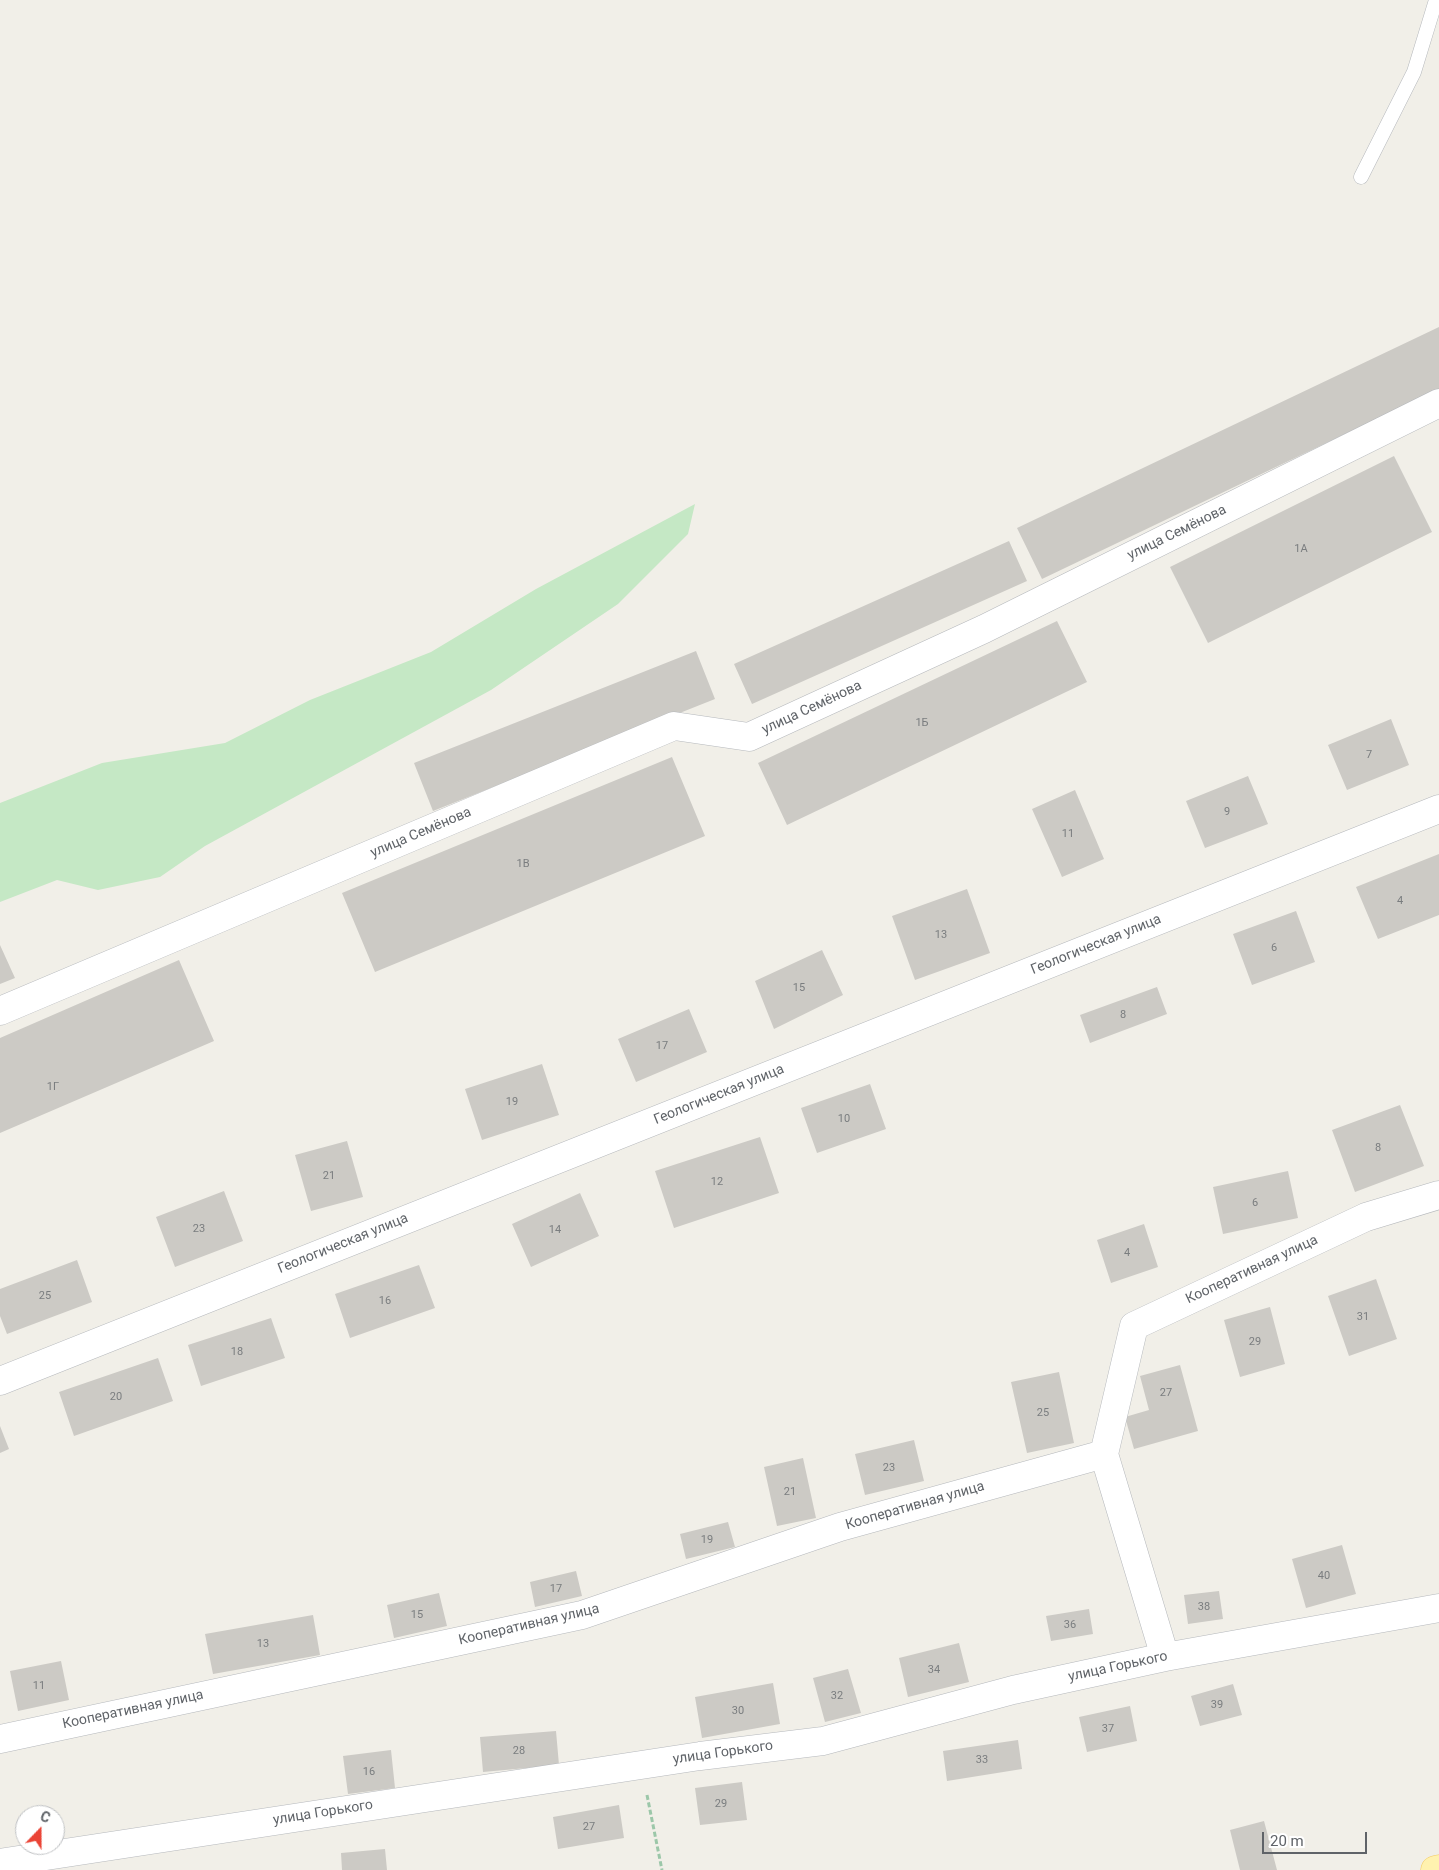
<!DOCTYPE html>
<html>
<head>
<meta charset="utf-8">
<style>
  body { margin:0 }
  #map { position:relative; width:1439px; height:1870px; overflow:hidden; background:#f1efe8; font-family:Roboto,sans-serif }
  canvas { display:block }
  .north { position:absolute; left:15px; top:1805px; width:50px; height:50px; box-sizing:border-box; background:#fff; border:1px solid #bfc1c3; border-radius:50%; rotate:22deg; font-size:14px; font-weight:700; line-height:20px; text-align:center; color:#5f6368 }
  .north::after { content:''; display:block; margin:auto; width:18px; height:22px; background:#ea4335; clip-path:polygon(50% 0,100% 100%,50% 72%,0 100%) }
  .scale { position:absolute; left:1262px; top:1832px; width:105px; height:22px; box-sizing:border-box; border:2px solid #5f6368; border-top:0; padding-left:6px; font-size:15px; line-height:18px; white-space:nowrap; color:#5f6368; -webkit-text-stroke:4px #fff; paint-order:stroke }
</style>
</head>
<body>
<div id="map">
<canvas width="1439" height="1870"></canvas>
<div class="north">С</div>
<div class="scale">20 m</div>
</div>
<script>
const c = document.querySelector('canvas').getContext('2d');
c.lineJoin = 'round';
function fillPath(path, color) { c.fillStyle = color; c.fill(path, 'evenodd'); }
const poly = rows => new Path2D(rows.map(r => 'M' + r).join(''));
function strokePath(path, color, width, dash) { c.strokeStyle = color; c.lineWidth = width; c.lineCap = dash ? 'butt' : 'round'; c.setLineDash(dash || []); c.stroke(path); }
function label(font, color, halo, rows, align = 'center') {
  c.font = font + ' Roboto,sans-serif'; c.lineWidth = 4; c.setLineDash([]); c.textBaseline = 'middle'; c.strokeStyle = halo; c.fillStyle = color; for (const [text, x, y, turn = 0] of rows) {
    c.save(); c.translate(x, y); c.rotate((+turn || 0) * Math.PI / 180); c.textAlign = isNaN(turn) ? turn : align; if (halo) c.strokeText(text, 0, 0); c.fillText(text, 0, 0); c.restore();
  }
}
fillPath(poly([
  [695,504,688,534,618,604,491,690,205,846,160,877,98,890,57,880,0,902,0,803,102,763,225,743,310,700,431,652,536,589]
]), '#c5e8c5');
fillPath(poly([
  [1439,327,1439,389,1042,579,1017,528],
  [1394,456,1432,532,1208,643,1170,567],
  [1009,541,1027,581,752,704,734,664],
  [1057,621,1087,682,787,825,758,763],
  [696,651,715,699,433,811,414,763],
  [1391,719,1409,765,1347,790,1328,745],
  [672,757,705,836,375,972,342,893],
  [1248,776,1268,824,1205,848,1186,801],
  [1075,790,1104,859,1062,877,1032,809],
  [1439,854,1439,915,1378,939,1356,887],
  [967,889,990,953,915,980,892,916],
  [1296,911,1315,962,1252,985,1233,934],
  [0,945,15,978,0,984],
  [822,950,843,995,774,1029,755,981],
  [179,960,214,1041,0,1133,0,1038],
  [1157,987,1167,1014,1090,1043,1080,1015],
  [689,1009,707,1052,636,1082,618,1039],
  [542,1064,559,1115,482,1140,465,1089],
  [870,1084,886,1129,817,1153,801,1108],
  [1400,1105,1424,1166,1355,1192,1332,1130],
  [760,1137,779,1193,674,1228,655,1171],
  [347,1141,363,1197,311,1211,295,1155],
  [1288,1171,1298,1218,1223,1234,1213,1187],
  [224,1191,243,1241,175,1267,156,1217],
  [580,1193,599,1236,531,1267,512,1224],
  [1144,1224,1158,1267,1111,1283,1097,1240],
  [77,1260,92,1302,7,1334,0,1316,0,1289],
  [419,1265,435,1308,350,1338,335,1294],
  [1376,1279,1397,1339,1349,1356,1328,1296],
  [1270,1307,1285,1364,1240,1377,1224,1320],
  [271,1318,285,1358,201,1386,188,1345],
  [158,1358,173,1401,74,1436,59,1392],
  [1180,1365,1198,1431,1134,1449,1125,1417,1149,1410,1140,1376],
  [1059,1372,1074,1443,1027,1453,1011,1382],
  [0,1426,9,1449,0,1453],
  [914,1440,924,1481,865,1495,855,1454],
  [803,1458,816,1518,777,1526,764,1467],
  [728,1522,735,1547,686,1559,680,1534],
  [1342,1545,1356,1594,1306,1608,1292,1559],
  [576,1571,582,1596,535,1607,530,1582],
  [1219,1591,1223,1619,1188,1624,1184,1595],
  [439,1593,447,1626,394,1638,387,1605],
  [1089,1609,1093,1634,1051,1641,1046,1616],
  [313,1615,320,1655,213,1674,205,1634],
  [959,1643,969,1682,908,1697,899,1658],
  [61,1661,69,1700,18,1711,10,1671],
  [848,1669,861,1713,825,1722,813,1678],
  [773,1683,780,1724,702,1738,695,1697],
  [1233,1684,1242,1715,1200,1726,1191,1696],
  [1130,1706,1137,1741,1087,1752,1079,1717],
  [556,1731,559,1765,483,1772,480,1737],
  [1018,1740,1022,1769,947,1781,943,1751],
  [391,1750,395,1788,348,1794,343,1756],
  [742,1782,747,1820,700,1825,695,1788],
  [619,1805,624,1838,558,1849,553,1817],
  [1264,1821,1277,1870,1240,1870,1230,1830],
  [385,1849,387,1870,342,1870,341,1853]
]), '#cccac5');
const lane = poly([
  [1361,177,1414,72,1436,0]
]);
const street = poly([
  [0,1011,674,726,749,737,984,629,1439,403],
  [0,1381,1439,809],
  [1165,1657,1104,1454,1134,1326,1366,1217,1439,1195],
  [0,1739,582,1615,840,1527,1104,1454],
  [0,1863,700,1756,823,1741,1013,1690,1165,1657,1439,1608]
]);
const primary = poly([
  [1435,1870,1439,1869]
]);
strokePath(lane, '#b5b8bc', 15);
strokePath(street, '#b5b8bc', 29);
strokePath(primary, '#f2c960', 29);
strokePath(poly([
  [647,1795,662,1870]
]), '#9cc7a9', 3, [5, 2.5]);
strokePath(lane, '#fff', 14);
strokePath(street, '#fff', 28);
strokePath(primary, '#fff2af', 28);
label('11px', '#7a7d7f', null, [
  ["1А",1301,549],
  ["1Б",922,723],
  ["7",1369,755],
  ["9",1227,812],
  ["11",1068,834],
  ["1В",523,864],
  ["4",1400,901],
  ["13",941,935],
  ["6",1274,948],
  ["15",799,988],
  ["8",1123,1015],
  ["17",662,1046],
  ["1Г",53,1087],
  ["19",512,1102],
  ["10",844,1119],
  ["8",1378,1148],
  ["21",329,1176],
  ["12",717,1182],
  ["6",1255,1203],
  ["23",199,1229],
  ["14",555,1230],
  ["4",1127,1253],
  ["25",45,1296],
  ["16",385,1301],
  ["31",1363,1317],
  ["29",1255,1342],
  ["18",237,1352],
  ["27",1166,1393],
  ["20",116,1397],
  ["25",1043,1413],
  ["23",889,1468],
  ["21",790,1492],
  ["19",707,1540],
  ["40",1324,1576],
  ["17",556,1589],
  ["38",1204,1607],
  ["15",417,1615],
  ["36",1070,1625],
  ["13",263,1644],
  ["34",934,1670],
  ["11",39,1686],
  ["32",837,1696],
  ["39",1217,1705],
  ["30",738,1711],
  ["37",1108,1729],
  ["28",519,1751],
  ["33",982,1760],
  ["16",369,1772],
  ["29",721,1804],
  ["27",589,1827]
]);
label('14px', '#5f6368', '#fff', [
  ["улица Семёнова",1177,533,-26],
  ["улица Семёнова",812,708,-25],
  ["улица Семёнова",421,833,-23],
  ["Геологическая улица",1096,945,-22],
  ["Геологическая улица",719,1095,-22],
  ["Геологическая улица",343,1244,-22],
  ["Кооперативная улица",1252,1270,-25],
  ["Кооперативная улица",915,1506,-16],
  ["Кооперативная улица",529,1625,-13],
  ["улица Горького",1118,1667,-12],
  ["Кооперативная улица",133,1710,-12],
  ["улица Горького",723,1753,-8],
  ["улица Горького",323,1813,-9]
]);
</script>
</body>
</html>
